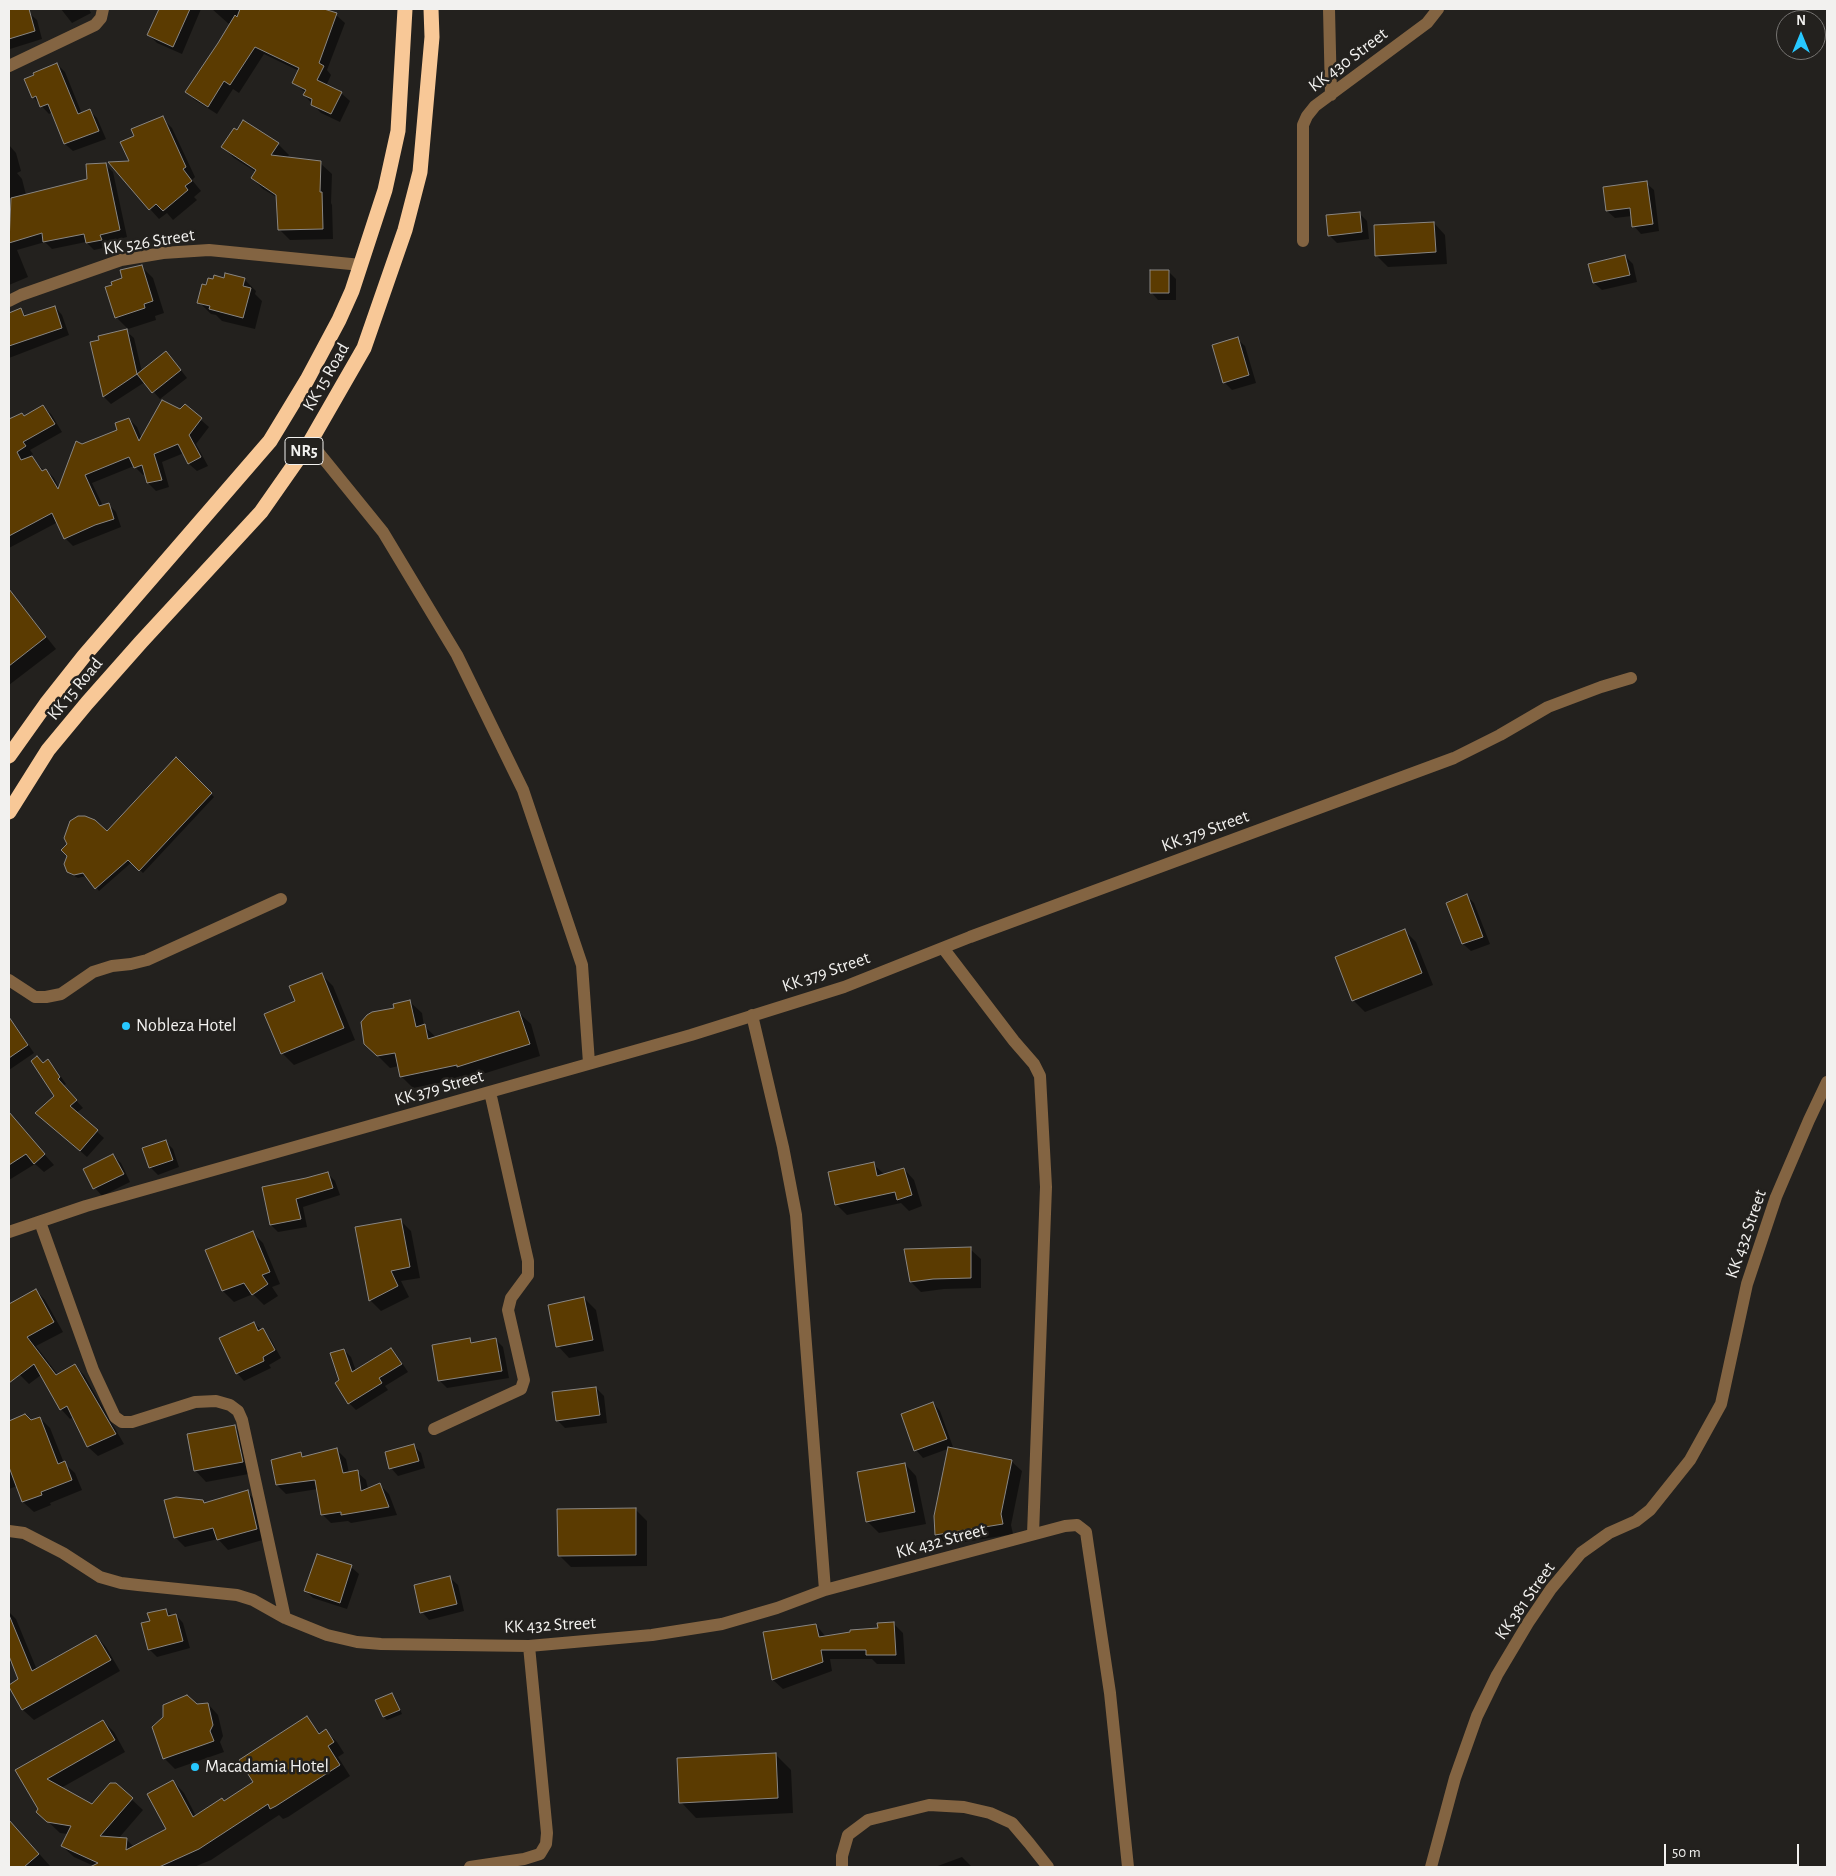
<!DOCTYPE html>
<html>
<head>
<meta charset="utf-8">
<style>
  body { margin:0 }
  #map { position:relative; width:1836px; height:1876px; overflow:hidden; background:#23211e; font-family:"Alegreya Sans",sans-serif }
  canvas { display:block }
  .frame { position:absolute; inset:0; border:10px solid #f2f1ef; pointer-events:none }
  .north { position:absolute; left:1776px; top:10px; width:50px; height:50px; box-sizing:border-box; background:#23211e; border:1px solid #767472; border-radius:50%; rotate:0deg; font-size:14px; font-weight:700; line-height:20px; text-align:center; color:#f2f1ef }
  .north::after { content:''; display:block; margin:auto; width:18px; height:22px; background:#27c8ff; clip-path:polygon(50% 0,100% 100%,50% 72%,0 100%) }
  .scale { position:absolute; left:1664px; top:1844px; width:135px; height:22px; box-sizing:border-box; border:2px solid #f2f1ef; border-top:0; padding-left:6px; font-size:15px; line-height:18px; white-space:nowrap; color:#f2f1ef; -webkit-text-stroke:4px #23211e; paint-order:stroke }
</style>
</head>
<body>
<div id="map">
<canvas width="1836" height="1876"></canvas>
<div class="frame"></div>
<div class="north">N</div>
<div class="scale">50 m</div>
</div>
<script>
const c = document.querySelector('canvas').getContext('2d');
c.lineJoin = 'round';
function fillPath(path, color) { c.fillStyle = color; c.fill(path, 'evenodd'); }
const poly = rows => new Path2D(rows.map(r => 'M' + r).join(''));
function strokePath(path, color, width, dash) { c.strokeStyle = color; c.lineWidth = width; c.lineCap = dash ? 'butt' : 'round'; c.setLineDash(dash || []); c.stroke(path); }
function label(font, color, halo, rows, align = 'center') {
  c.font = font + ' "Alegreya Sans",sans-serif'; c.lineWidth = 5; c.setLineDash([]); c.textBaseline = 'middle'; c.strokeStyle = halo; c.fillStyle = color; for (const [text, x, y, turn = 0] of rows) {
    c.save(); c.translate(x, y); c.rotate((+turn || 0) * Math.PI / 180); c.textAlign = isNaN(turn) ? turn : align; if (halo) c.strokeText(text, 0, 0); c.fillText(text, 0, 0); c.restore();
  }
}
fillPath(poly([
  [61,9,89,9,91,13,72,23],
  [160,9,201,9,182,54,157,43,149,35],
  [212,9,327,9,326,11,336,15,345,23,327,70,331,75,326,86,341,93,350,101,340,122,321,113,304,95,306,93,294,83,299,71,264,54,239,93,233,89,217,114,195,100,186,91,230,25],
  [29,13,37,20,42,39,10,49,9,20],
  [57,64,65,72,82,114,90,111,97,118,106,139,73,151,65,144,53,112,49,114,33,97],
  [162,118,172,128,195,177,192,180,201,191,194,197,197,200,173,220,167,213,159,219,150,209,130,162,136,137],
  [278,144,289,155,287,158,320,163,332,174,331,203,332,205,333,239,290,240,279,229,278,198,263,189,252,178,256,172,234,158,223,147],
  [9,145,16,153,21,171,17,173,22,179,26,195,88,180,105,164,113,172,127,237,107,242,108,247,94,250,86,242,52,249,45,242,17,250,28,277,9,285],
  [1646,183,1654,190,1659,231,1641,234,1634,226,1632,216,1615,218,1607,211],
  [1359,213,1367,221,1369,239,1337,243,1329,235],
  [1434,223,1445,235,1447,264,1388,267,1376,255],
  [1625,256,1633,264,1637,282,1602,290,1594,283],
  [141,266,153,278,164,313,155,316,156,320,128,329,116,317,124,279],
  [1169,272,1176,279,1176,300,1158,300,1151,292],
  [225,279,244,279,256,291,255,294,262,301,255,329,222,321,216,315,211,314,199,302,207,287],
  [55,307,62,315,69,335,9,358,9,314,21,310,27,317],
  [126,331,134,338,142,372,173,360,187,378,160,399,145,382,111,404,104,397,91,343],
  [1237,339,1245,346,1256,383,1232,390,1224,382],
  [185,406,209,427,196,444,208,466,197,471,189,464,184,453,162,462,169,487,156,491,148,483,146,474,143,475,134,466,92,483,103,506,108,504,116,512,121,527,73,546,65,538,58,522,9,548,9,507,11,504,9,502,9,419,10,421,25,417,43,407,51,414,62,432,30,450,33,454,31,456,44,471,46,470,54,478,59,488,82,445,119,431,129,419,137,427,142,439,180,411],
  [9,590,56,649,9,685],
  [176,759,214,797,143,873,132,862,99,891,86,876,78,878,72,875,68,871,108,833],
  [1467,896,1474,903,1490,944,1471,951,1463,944,1448,903],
  [1405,931,1416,942,1433,985,1365,1012,1353,1000],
  [321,974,333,986,355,1040,294,1065,282,1053,297,1002],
  [410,1002,422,1013,424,1026,437,1038,519,1013,531,1024,540,1056,470,1078,469,1077,413,1088,401,1076,399,1066,390,1068,365,1043,396,1009],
  [10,1020,17,1028,34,1053,9,1070],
  [48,1061,55,1068,66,1084,63,1086,83,1108,76,1113,104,1138,87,1157,44,1119,55,1097,43,1064],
  [9,1115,54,1165,44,1172,35,1164,9,1180],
  [165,1141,173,1149,179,1167,158,1175,150,1167],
  [113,1156,121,1163,130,1182,102,1196,95,1188],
  [873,1164,885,1175,904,1169,914,1180,922,1206,909,1211,901,1203,847,1215,836,1204],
  [327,1173,335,1181,340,1195,303,1207,307,1227,278,1232,271,1225,306,1180],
  [400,1220,411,1231,420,1278,401,1281,409,1297,381,1311,370,1300],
  [252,1232,263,1243,280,1284,272,1287,278,1296,264,1305,253,1294,234,1302,223,1291],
  [970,1249,981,1259,981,1288,944,1289,921,1292,911,1282],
  [36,1290,45,1300,63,1332,36,1346,58,1375,75,1366,84,1375,124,1444,98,1456,88,1447,74,1417,70,1419,61,1409,41,1375,29,1384,20,1375,9,1354,9,1305],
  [584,1298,596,1310,604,1351,569,1358,558,1346],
  [254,1323,270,1338,281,1358,269,1365,271,1368,244,1381,237,1373],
  [470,1339,474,1344,495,1339,503,1347,509,1378,447,1388,439,1380],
  [344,1350,351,1357,356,1371,391,1350,398,1357,408,1372,385,1386,388,1390,356,1410,349,1403,340,1381],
  [596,1388,604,1396,607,1423,565,1428,557,1420],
  [933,1403,940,1411,953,1447,923,1458,916,1450],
  [25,1416,31,1422,40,1418,50,1428,64,1463,75,1473,82,1490,50,1503,51,1505,34,1512,23,1502,17,1486,9,1489,9,1423],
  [234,1426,246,1438,254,1473,206,1482,195,1470],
  [414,1446,421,1453,425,1468,398,1476,391,1468],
  [337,1450,346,1459,349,1473,357,1472,366,1480,368,1489,380,1485,389,1494,397,1515,351,1523,348,1521,331,1523,322,1514,318,1489,286,1494,277,1485,301,1454,305,1457],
  [1011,1461,1022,1471,1011,1525,1013,1534,947,1545,936,1535],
  [905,1464,916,1476,926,1524,879,1533,867,1521],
  [247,1492,257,1502,266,1539,228,1550,218,1539,185,1547,175,1537,203,1501,206,1504],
  [635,1509,647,1521,647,1566,571,1567,559,1555],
  [351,1567,359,1574,347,1609,313,1598,306,1591],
  [450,1578,458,1585,464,1611,429,1620,422,1612],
  [166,1610,172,1616,176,1615,183,1623,190,1648,157,1657,149,1649,151,1622],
  [9,1612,16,1619,37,1670,96,1636,106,1647,120,1671,34,1720,23,1710,10,1686,20,1680,13,1662,9,1664],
  [893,1623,903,1633,905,1664,877,1664,872,1659,830,1659,832,1671,783,1689,773,1680,765,1633,816,1625,826,1637,879,1629],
  [392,1694,395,1698,402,1714,387,1720,384,1717],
  [208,1704,218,1715,223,1736,220,1742,224,1752,175,1769,164,1758,197,1705],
  [307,1718,321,1734,326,1731,337,1742,344,1753,338,1757,350,1776,288,1817,283,1819,279,1815,211,1860,194,1867,96,1867,74,1857,62,1846,68,1834,60,1833,38,1812,40,1809,17,1770,103,1721,114,1732,125,1752,61,1788,92,1806,113,1782,143,1810,118,1839,126,1839,134,1847,168,1830,173,1781,184,1793,196,1816,225,1803,255,1783],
  [775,1754,791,1770,793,1813,696,1818,681,1802],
  [13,1827,25,1838,50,1866,9,1867,9,1831],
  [962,1857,972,1867,935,1867]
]), '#0007');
const building = poly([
  [9,9,29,9,35,31,9,39,9,9],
  [159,9,190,9,173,47,147,35,159,9],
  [240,9,324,9,337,13,319,63,324,66,317,80,342,92,331,114,311,105,312,99,303,95,306,90,292,83,299,68,255,47,230,85,224,81,208,107,185,92,218,43,235,15,237,17,240,9],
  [57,63,78,114,90,109,99,131,64,144,48,104,40,107,36,96,32,98,24,79,34,75,33,73,57,63],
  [163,116,186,167,183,169,192,181,185,186,188,190,163,211,156,204,149,210,108,162,129,161,120,142,134,136,131,129,163,116],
  [243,120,279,143,271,155,321,161,320,192,322,192,323,229,278,230,276,195,251,178,256,170,221,147,234,128,237,130,243,120],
  [106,163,120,230,100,235,102,240,86,243,84,234,43,242,42,233,9,243,11,198,87,179,86,164,106,163],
  [1647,181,1653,224,1632,227,1630,208,1606,211,1603,187,1647,181],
  [1360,212,1362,232,1328,236,1326,215,1360,212],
  [1434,222,1436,252,1375,256,1374,225,1434,222],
  [1625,255,1630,275,1593,283,1588,264,1625,255],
  [142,265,153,301,144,304,145,308,115,318,105,287,112,285,111,282,122,278,120,270,142,265],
  [1150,270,1169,270,1169,293,1150,293,1150,270],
  [225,273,245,278,243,286,251,288,243,318,209,309,210,306,197,303,202,284,206,285,208,278,213,279,214,275,224,278,225,273],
  [55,306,62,328,9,346,9,313,21,308,24,316,55,306],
  [127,329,137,374,166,351,181,370,152,393,137,374,103,397,90,342,99,340,98,336,127,329],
  [1238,337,1249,375,1223,383,1212,345,1238,337],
  [162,400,180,409,185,404,202,418,189,435,201,457,188,464,178,444,154,454,162,480,147,483,142,465,134,468,129,457,85,475,99,506,109,503,114,519,95,525,64,539,52,513,9,536,9,419,22,413,24,416,43,405,55,424,23,442,26,446,17,452,21,460,32,456,42,471,46,469,58,489,76,441,82,444,117,430,115,423,129,418,139,441,162,400],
  [9,589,46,637,9,666,9,589],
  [176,757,212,793,139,871,128,860,95,889,83,873,74,875,67,872,64,864,67,856,61,850,67,844,64,838,70,821,78,816,85,816,95,820,107,831,176,757],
  [1467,894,1483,937,1462,944,1446,903,1467,894],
  [1405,929,1422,973,1352,1001,1335,957,1405,929],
  [322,973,344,1028,281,1054,264,1014,295,1001,289,986,322,973],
  [410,1000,416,1027,425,1024,428,1039,519,1011,530,1044,457,1067,457,1065,400,1077,395,1053,377,1056,364,1044,361,1022,367,1015,372,1012,394,1008,393,1004,410,1000],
  [9,1017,28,1045,9,1058,9,1017],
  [37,1056,43,1063,48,1059,60,1077,58,1079,77,1100,70,1106,98,1130,80,1151,35,1113,54,1096,31,1061,37,1056],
  [9,1112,45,1154,34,1164,26,1154,9,1165,9,1112],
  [166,1140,173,1160,149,1168,142,1148,166,1140],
  [113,1154,124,1174,93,1189,83,1169,113,1154],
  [874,1162,877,1176,904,1168,912,1195,897,1200,895,1192,835,1205,828,1172,874,1162],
  [328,1172,333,1188,296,1199,301,1219,270,1225,262,1187,306,1178,328,1172],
  [401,1219,410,1267,391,1271,398,1286,369,1301,355,1227,401,1219],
  [253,1231,270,1272,262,1275,268,1284,252,1295,244,1283,222,1291,205,1250,253,1231],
  [971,1247,971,1278,933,1279,910,1282,904,1249,971,1247],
  [36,1289,54,1322,27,1337,56,1375,75,1364,116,1434,87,1447,67,1406,60,1410,34,1364,9,1383,9,1304,36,1289],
  [584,1297,593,1340,556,1347,548,1305,584,1297],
  [254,1322,258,1331,263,1328,275,1350,263,1357,264,1361,236,1374,219,1338,254,1322],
  [470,1338,471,1343,496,1338,502,1371,438,1381,432,1345,470,1338],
  [391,1348,402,1364,379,1378,382,1383,348,1404,335,1383,339,1380,330,1353,344,1349,352,1372,391,1348],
  [596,1387,600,1415,556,1421,552,1392,596,1387],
  [933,1402,947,1439,914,1451,901,1414,933,1402],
  [25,1414,31,1420,40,1417,58,1464,65,1461,72,1480,41,1492,42,1495,22,1502,9,1467,9,1421,25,1414],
  [235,1425,243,1462,194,1471,187,1434,235,1425],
  [414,1444,419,1461,389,1469,385,1452,414,1444],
  [948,1447,1012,1460,1001,1514,1003,1524,935,1535,934,1516,948,1447],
  [337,1448,343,1473,358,1470,361,1491,380,1483,389,1507,341,1515,341,1512,321,1515,315,1480,276,1485,271,1460,301,1452,302,1457,337,1448],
  [905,1463,915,1512,866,1522,857,1472,905,1463],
  [248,1490,257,1529,217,1540,213,1528,174,1538,164,1500,176,1497,203,1500,204,1503,248,1490],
  [636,1508,636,1555,558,1556,557,1509,636,1508],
  [317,1554,352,1565,340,1603,304,1591,317,1554],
  [450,1576,457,1604,420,1613,414,1585,450,1576],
  [166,1609,168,1616,176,1614,183,1641,148,1650,141,1623,150,1621,147,1613,166,1609],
  [9,1615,32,1671,96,1635,111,1660,22,1710,9,1687,9,1685,18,1679,9,1656,9,1615],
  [894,1622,896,1655,866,1655,866,1650,821,1650,823,1662,772,1680,763,1632,816,1624,819,1637,850,1632,850,1630,878,1628,877,1623,894,1622],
  [392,1693,400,1710,383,1717,375,1700,392,1693],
  [187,1695,197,1704,208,1703,213,1725,210,1731,214,1741,163,1759,152,1727,163,1717,163,1705,187,1695],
  [307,1716,319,1734,326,1729,334,1742,328,1746,340,1765,276,1806,270,1809,268,1804,199,1849,159,1867,90,1867,98,1863,61,1846,71,1826,47,1822,36,1812,38,1809,15,1770,103,1720,115,1740,47,1779,92,1804,110,1783,116,1783,133,1798,100,1836,127,1838,126,1850,166,1829,147,1794,173,1780,193,1817,222,1798,224,1801,253,1782,239,1760,307,1716],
  [776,1753,778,1798,679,1803,677,1758,776,1753],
  [9,1820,39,1854,24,1867,9,1867,9,1820]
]);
fillPath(building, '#5b3b01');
strokePath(building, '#898683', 1);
strokePath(poly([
  [1329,9,1331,95],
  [9,66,95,25,101,18,103,9],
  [1303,241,1303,125,1307,116,1315,106,1427,23,1438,9],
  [9,301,21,295,121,260,163,253,209,250,361,265],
  [310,442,383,532,457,655,523,790,582,965,589,1063],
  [943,948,1014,1041,1034,1064,1040,1076,1046,1187,1033,1534],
  [9,980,35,997,46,997,61,994,93,972,112,966,131,964,147,960,281,899],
  [752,1015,783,1147,796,1215,825,1590],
  [40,1222,93,1370,115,1417,122,1422,132,1422,195,1402,216,1401,230,1405,238,1411,242,1420,285,1618],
  [9,1232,86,1206,691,1035,844,987,970,937,1454,758,1500,735,1548,707,1601,687,1631,678],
  [434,1429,521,1389,524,1380,508,1310,511,1298,528,1275,528,1261,490,1092],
  [9,1531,24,1533,63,1553,100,1577,121,1583,138,1585,237,1595,253,1600,285,1618,327,1635,357,1642,381,1644,529,1646,652,1635,722,1624,777,1608,825,1590,1065,1526,1077,1525,1086,1532,1088,1546,1110,1693,1128,1867],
  [470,1867,524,1859,540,1854,546,1844,547,1833,529,1646],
  [842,1867,842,1856,848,1835,868,1820,929,1805,964,1807,990,1813,1012,1823,1029,1843,1048,1867],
  [1431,1867,1455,1778,1477,1716,1497,1675,1528,1623,1551,1589,1581,1553,1609,1533,1636,1521,1650,1510,1690,1460,1721,1404,1747,1284,1776,1197,1809,1120,1827,1082]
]), '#836442', 12);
strokePath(poly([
  [9,756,46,704,84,656,270,441,307,380,339,320,352,291,385,190,398,131,405,9],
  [9,812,48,750,87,703,141,642,261,512,310,442,364,348,405,230,420,172,432,37,431,9]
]), '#f8c897', 15);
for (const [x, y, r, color] of [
  [126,1026,5,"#27c8ff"],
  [195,1767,5,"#27c8ff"]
]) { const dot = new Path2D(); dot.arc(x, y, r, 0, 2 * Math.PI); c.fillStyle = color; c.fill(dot); strokePath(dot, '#23211e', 2); }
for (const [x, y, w] of [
  [304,451,38]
]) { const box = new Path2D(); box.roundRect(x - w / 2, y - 13.5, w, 27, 4); c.fillStyle = '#23211e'; c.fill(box); strokePath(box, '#f2f1ef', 1); }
label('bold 16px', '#f2f1ef', null, [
  ["NR5",304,451]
]);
label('18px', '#f2f1ef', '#23211e', [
  ["KK 430 Street",1348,60,-37],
  ["KK 526 Street",149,242,-9],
  ["KK 15 Road",326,377,-60],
  ["KK 15 Road",75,689,-50],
  ["KK 379 Street",1205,831,-20],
  ["KK 379 Street",826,972,-19],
  ["KK 379 Street",439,1088,-16],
  ["KK 432 Street",1746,1234,-71],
  ["KK 432 Street",941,1541,-15],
  ["KK 381 Street",1525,1601,-55],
  ["KK 432 Street",550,1625,-3]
]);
label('18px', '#f2f1ef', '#23211e', [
  ["Nobleza Hotel",136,1026],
  ["Macadamia Hotel",205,1767]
], 'left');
</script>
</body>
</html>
